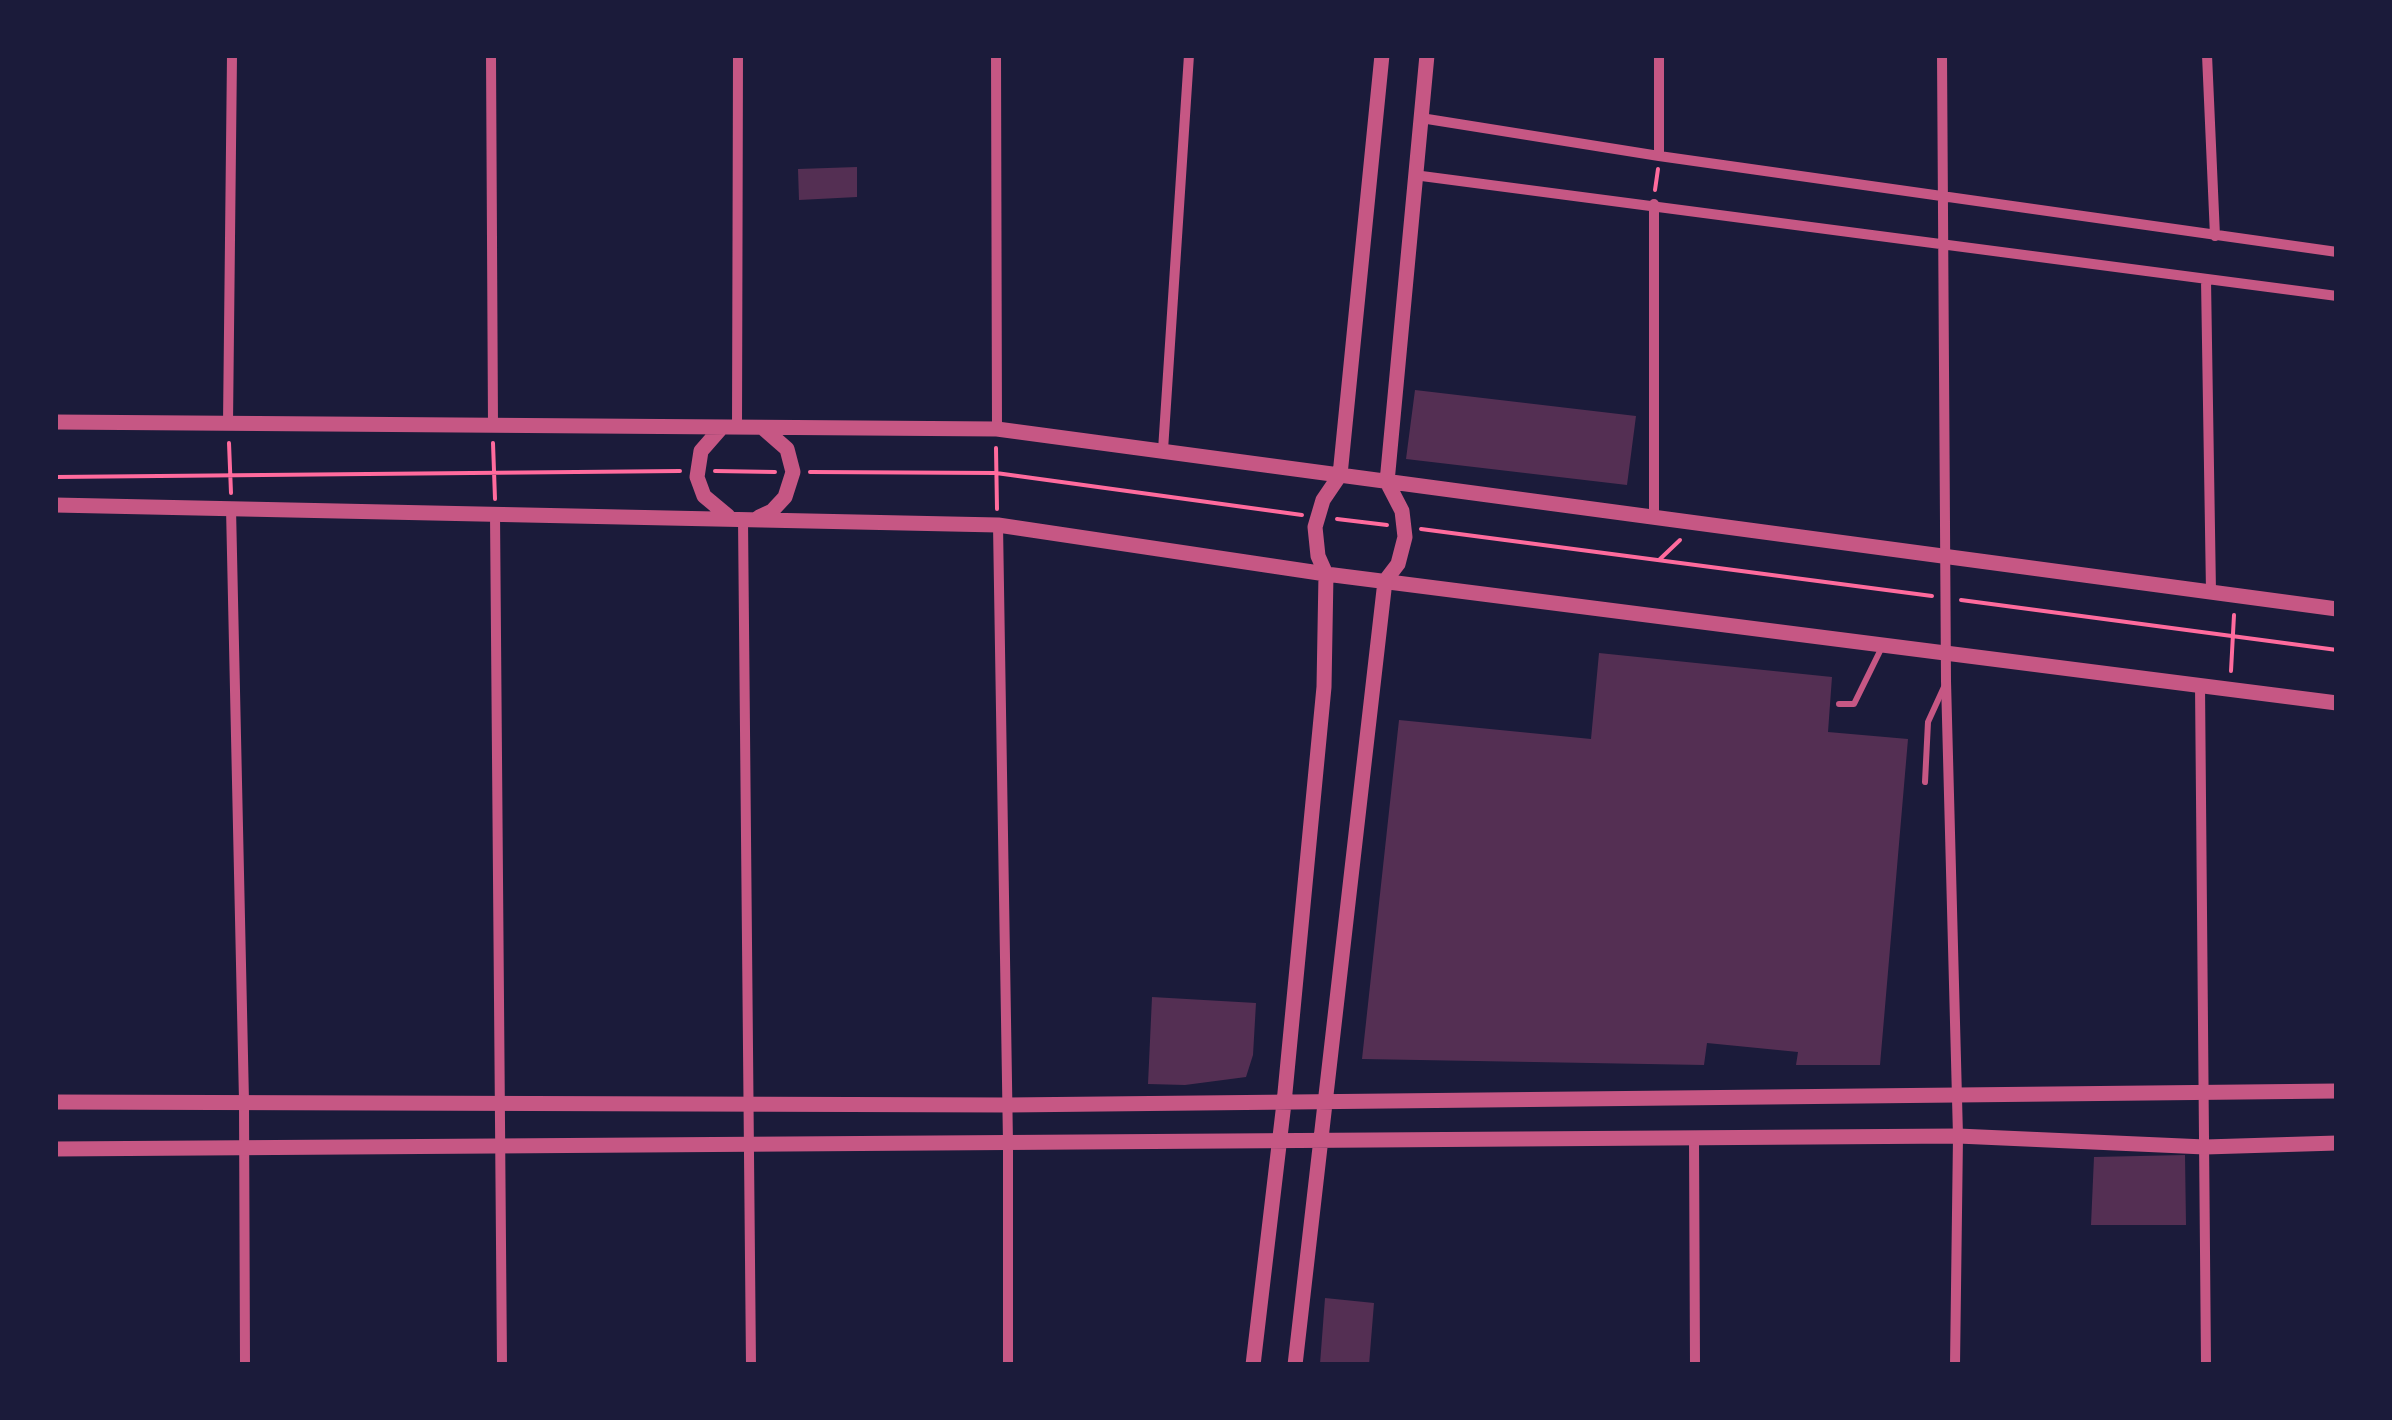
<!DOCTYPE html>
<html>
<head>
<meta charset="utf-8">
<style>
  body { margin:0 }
  #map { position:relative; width:2392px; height:1420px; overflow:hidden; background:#1b1b3a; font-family:"Times New Roman",serif }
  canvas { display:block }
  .frame { position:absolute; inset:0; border:58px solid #1b1b3a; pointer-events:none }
</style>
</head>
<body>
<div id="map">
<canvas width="2392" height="1420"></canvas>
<div class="frame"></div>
</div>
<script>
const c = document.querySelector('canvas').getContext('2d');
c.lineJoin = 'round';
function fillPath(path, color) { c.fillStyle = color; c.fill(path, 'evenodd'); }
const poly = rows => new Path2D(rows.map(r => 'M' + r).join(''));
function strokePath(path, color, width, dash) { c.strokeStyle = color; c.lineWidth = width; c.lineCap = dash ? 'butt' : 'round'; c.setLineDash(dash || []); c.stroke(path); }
fillPath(poly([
  [857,167,857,197,799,200,798,169],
  [1415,390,1636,416,1627,485,1406,459],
  [1599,653,1832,677,1828,732,1908,739,1880,1065,1796,1065,1798,1052,1707,1043,1704,1065,1362,1059,1399,720,1591,739],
  [1152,997,1256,1003,1253,1055,1246,1077,1185,1085,1148,1084],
  [2185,1155,2186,1225,2091,1225,2094,1157],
  [1325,1298,1374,1303,1369,1365,1320,1364]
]), '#542f53');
strokePath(poly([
  [1655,190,1658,169],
  [229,443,231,493],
  [493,443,495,499],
  [996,448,997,509],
  [715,471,775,472],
  [810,472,996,473,1302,515],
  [55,477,680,471],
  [1337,519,1387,525],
  [1421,529,1932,596],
  [1659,560,1680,540],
  [1961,600,2337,650],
  [2231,671,2234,615]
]), '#ff6b9d', 4);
strokePath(poly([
  [1839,704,1854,704,1882,647],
  [1925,782,1928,722,1944,687]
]), '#c65784', 6);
strokePath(poly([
  [491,55,493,426],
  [996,55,997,429],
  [1942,55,1946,681,1958,1136,1955,1365],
  [2207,55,2215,236],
  [1421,118,1659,156,2337,252],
  [1659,156,1659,55],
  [1414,175,2337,296],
  [1654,204,1654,517],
  [2206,280,2211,592],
  [228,423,232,55],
  [737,427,738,55],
  [1163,450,1189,55],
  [231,508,244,1101,245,1365],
  [495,514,502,1365],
  [743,519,751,1365],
  [998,525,1008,1143,1008,1365],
  [2200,685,2206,1365],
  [1694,1138,1695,1365]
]), '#c65784', 10);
strokePath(poly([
  [55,422,997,429,2337,609],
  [722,427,701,451,697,477,704,496,728,516],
  [55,505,998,525,1326,574,2337,703],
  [759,517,772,511,785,497,793,472,787,449,763,428],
  [55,1102,1008,1105,2337,1091],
  [55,1149,1958,1136,2205,1147,2337,1143],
  [1253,1365,1284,1103,1324,687,1326,574,1318,556,1315,527,1323,500,1340,475,1382,55],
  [1295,1365,1385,581,1398,564,1405,537,1402,511,1387,482,1427,55]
]), '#c65784', 15);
</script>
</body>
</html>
